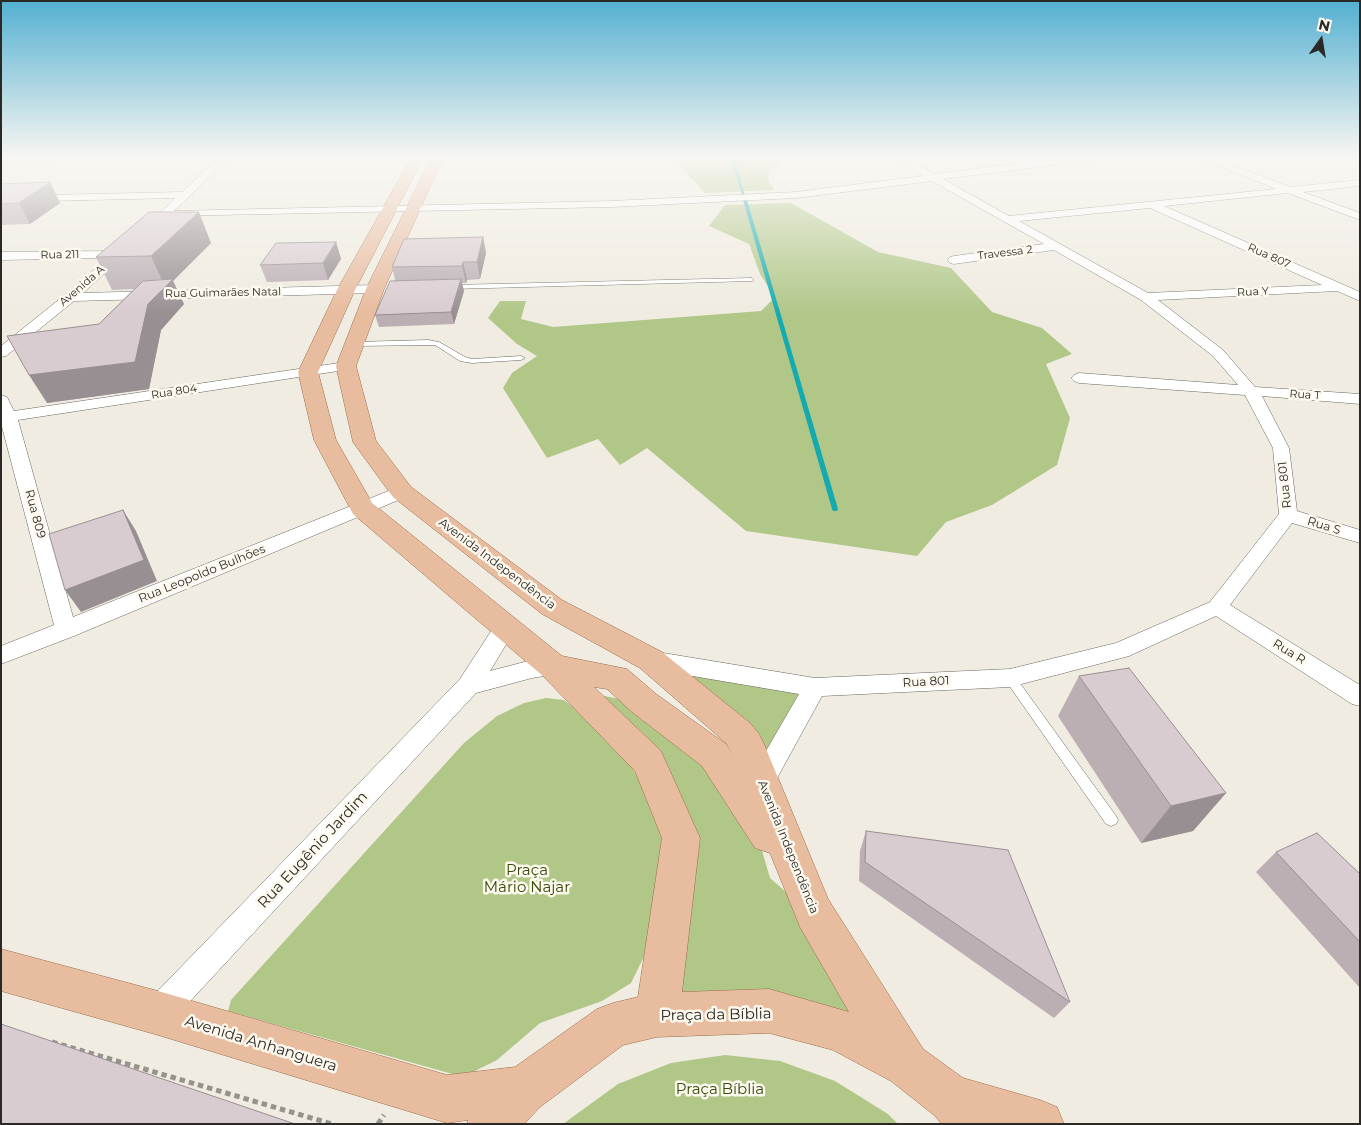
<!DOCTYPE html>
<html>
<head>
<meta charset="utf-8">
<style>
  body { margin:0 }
  #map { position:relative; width:1361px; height:1125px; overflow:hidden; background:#f0ece1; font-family:Montserrat,sans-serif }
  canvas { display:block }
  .frame { position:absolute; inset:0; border:2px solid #2a2925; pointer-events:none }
  .north { position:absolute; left:1296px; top:15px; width:50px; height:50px; -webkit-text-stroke:4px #fdf9ee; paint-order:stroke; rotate:13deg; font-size:14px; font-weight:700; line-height:20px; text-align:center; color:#2a2925 }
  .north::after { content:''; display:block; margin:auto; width:18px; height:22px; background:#2a2925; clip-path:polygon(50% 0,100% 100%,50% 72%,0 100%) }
</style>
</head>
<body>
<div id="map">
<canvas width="1361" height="1125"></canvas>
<div class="frame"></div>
<div class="north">N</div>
</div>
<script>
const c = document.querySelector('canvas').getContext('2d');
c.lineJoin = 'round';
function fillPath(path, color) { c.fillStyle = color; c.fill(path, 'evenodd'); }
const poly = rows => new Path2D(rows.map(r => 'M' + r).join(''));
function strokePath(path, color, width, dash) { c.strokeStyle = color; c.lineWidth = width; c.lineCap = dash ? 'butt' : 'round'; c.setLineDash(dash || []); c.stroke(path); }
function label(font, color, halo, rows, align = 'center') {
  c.font = font + ' Montserrat,sans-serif'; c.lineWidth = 5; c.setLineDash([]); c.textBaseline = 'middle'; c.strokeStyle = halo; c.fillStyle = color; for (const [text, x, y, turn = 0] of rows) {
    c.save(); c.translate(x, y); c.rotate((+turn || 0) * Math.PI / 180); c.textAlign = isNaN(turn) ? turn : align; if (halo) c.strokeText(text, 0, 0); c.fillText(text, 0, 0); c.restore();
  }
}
fillPath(poly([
  [682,156,786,156,787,157,770,170,768,179,774,190,705,193,675,160],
  [791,203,878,252,951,268,992,312,1042,328,1072,354,1046,364,1070,418,1057,465,992,505,946,522,917,556,746,531,647,448,620,465,598,439,547,458,503,388,512,373,537,356,517,344,488,318,500,301,526,301,521,319,553,327,761,311,775,297,760,274,749,244,709,226,725,205],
  [668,668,801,693,769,754],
  [584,692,640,703,749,806,770,878,813,916,902,1060,682,1000,685,839],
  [546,698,564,700,584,716,631,766,646,791,669,839,653,938,631,983,602,1001,540,1023,497,1060,463,1077,228,1011,231,1000,464,743,497,716,524,703],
  [725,1055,780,1061,835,1081,888,1114,898,1124,563,1124,618,1084,671,1063]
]), '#b0c788');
fillPath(poly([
  [730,156,734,156,745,196,742,195,730,156],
  [745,199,747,200,838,509,837,511,833,511,832,509,743,200,745,199]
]), '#14aaaf');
const service = poly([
  [751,278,753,279,753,281,451,289,448,287,451,285,751,278],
  [428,340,439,342,465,357,472,359,521,356,525,358,521,360,472,363,460,361,435,345,354,346,350,344,354,342,428,340],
  [1010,673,1014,675,1116,816,1118,820,1116,824,1111,826,1106,824,1006,681,1004,678,1006,675,1010,673]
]);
const minor = poly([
  [1,156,77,156,73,159,1,161,1,156],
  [221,156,231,156,174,211,611,201,796,192,923,176,891,156,902,156,935,174,1077,156,1105,156,1101,159,943,179,1009,216,1276,189,1195,156,1208,156,1290,187,1360,180,1360,186,1303,192,1360,213,1360,220,1288,193,1164,206,1360,292,1360,301,1337,291,1158,300,1223,350,1255,387,1360,394,1360,404,1262,396,1289,448,1297,511,1360,530,1360,543,1292,523,1230,605,1360,685,1360,706,1352,704,1216,616,1129,656,1010,687,822,696,770,791,761,794,752,791,748,783,752,775,799,694,651,669,643,666,640,660,643,654,651,651,815,678,1010,669,1116,643,1210,602,1279,514,1273,448,1245,395,1079,383,1074,381,1071,378,1074,375,1079,373,1238,385,1213,356,1141,300,1054,250,954,264,950,263,948,260,950,257,954,256,1044,244,932,181,796,198,611,207,168,216,161,220,156,217,175,198,1,202,1,196,182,192,221,156],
  [1150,208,1322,285,1148,293,1019,221,1150,208],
  [122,248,128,251,124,256,83,293,375,285,381,289,375,293,74,301,6,356,1,357,1,346,66,294,108,258,1,260,1,252,116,251,122,248],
  [346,362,351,363,353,366,351,369,18,420,73,617,396,488,402,486,408,488,411,492,408,496,74,636,1,664,1,646,54,625,1,423,1,395,7,397,14,411,346,362],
  [505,620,513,622,516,628,490,671,532,660,554,658,562,661,565,667,562,673,532,678,476,693,169,1024,158,1029,147,1024,142,1013,147,1002,460,679,497,622,505,620]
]);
const primary = poly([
  [412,156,423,158,355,290,318,372,336,440,372,503,562,656,627,669,656,694,726,744,733,755,726,743,640,668,542,614,393,497,353,442,336,366,366,289,432,156,444,156,384,289,356,366,376,441,411,487,562,600,662,652,750,723,759,734,764,744,828,899,923,1049,963,1078,1040,1100,1057,1107,1064,1124,942,1124,934,1115,891,1081,833,1050,769,1033,657,1037,623,1045,540,1107,524,1124,467,1124,468,1120,447,1123,158,1035,1,991,1,949,158,991,447,1075,515,1067,597,1009,613,1003,638,997,662,838,635,771,543,676,353,514,314,440,298,372,337,290,412,156],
  [594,687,607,689,632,712,702,766,755,848,770,853,800,927,849,1012,769,989,682,992,700,838,661,751,594,687]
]);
strokePath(service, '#69665c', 1);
strokePath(minor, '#69665c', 1);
strokePath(primary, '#9c6c4b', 1);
strokePath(poly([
  [52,1042,332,1124],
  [378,1124,384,1115]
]), '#96938b', 5, [5.5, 4]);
fillPath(service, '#fff');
fillPath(minor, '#fff');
fillPath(primary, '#e8bc9f');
fillPath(poly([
  [50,182,60,203,30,224,1,225,1,184],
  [483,237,486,253,480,279,467,280,466,283,462,283,464,291,454,324,379,327,375,315,395,280,392,267],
  [336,242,341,259,328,280,267,282,260,265],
  [211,243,173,281,184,304,161,330,149,389,47,403,99,324,134,289,112,290,96,257],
  [1079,676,1226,793,1193,831,1141,843,1058,716],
  [866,831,1070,1002,1054,1018,859,881,860,851],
  [1276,852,1360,874,1360,988,1256,872]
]), '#bbafb4');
fillPath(poly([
  [50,182,60,203,30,224,19,203],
  [199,212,211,243,173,281,184,304,161,330,149,389,47,403,29,375,148,304,165,287,151,256],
  [483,237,486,253,480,279,477,262],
  [336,242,341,259,328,280,323,263],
  [463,262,467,280,466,283,462,266],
  [461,279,464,291,454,324,451,312],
  [123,510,136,531,157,581,81,612,65,590],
  [1226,793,1193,831,1141,843,1171,806]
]), '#988f92');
const building = poly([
  [50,182,19,203,1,204,1,184,50,182],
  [149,212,199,212,151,256,96,257,149,212],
  [483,237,477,262,463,262,462,266,392,267,404,239,483,237],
  [336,242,323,263,260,265,276,243,336,242],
  [173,279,148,304,135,362,29,375,7,336,99,324,143,281,173,279],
  [461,279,451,312,375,315,390,281,461,279],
  [123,510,144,560,65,590,49,534,123,510],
  [1129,668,1226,793,1171,806,1079,676,1129,668],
  [866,831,1008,850,1070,1002,865,862,866,831],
  [1317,833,1360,874,1360,942,1276,852,1317,833],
  [1,1024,295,1124,1,1124,1,1024]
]);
fillPath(building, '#d9ccd1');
strokePath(building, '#988f92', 1);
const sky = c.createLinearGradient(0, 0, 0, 314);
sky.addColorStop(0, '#53b0d1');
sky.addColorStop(0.5, '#f8f6f2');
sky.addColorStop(1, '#f8f6f200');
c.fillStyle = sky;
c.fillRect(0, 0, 1361, 314);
label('11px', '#2a2925', '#fdf9ee', [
  ["Travessa 2",1005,253,-7],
  ["Rua 211",60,255,-1],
  ["Rua 807",1269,256,24],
  ["Avenida A",82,286,-41],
  ["Rua Y",1253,292,-3],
  ["Rua Guimarães Natal",223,293,-1],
  ["Rua 804",174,392,-9],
  ["Rua T",1305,395,4]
]);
label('12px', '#2a2925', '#fdf9ee', [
  ["Rua 801",1285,485,-96],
  ["Rua 809",35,514,75],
  ["Rua S",1324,526,17],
  ["Avenida Independência",497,564,37],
  ["Rua Leopoldo Bulhões",202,574,-22],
  ["Rua R",1289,652,32],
  ["Rua 801",926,682,-3],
  ["Avenida Independência",788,847,68]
]);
label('15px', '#2a2925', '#fdf9ee', [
  ["Rua Eugênio Jardim",313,850,-47],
  ["Praça da Bíblia",716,1015,-1],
  ["Avenida Anhanguera",261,1044,17]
]);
label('15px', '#37490c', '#fdf9ee', [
  ["Praça",527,871],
  ["Mário Najar",527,888],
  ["Praça Bíblia",720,1090]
]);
</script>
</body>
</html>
